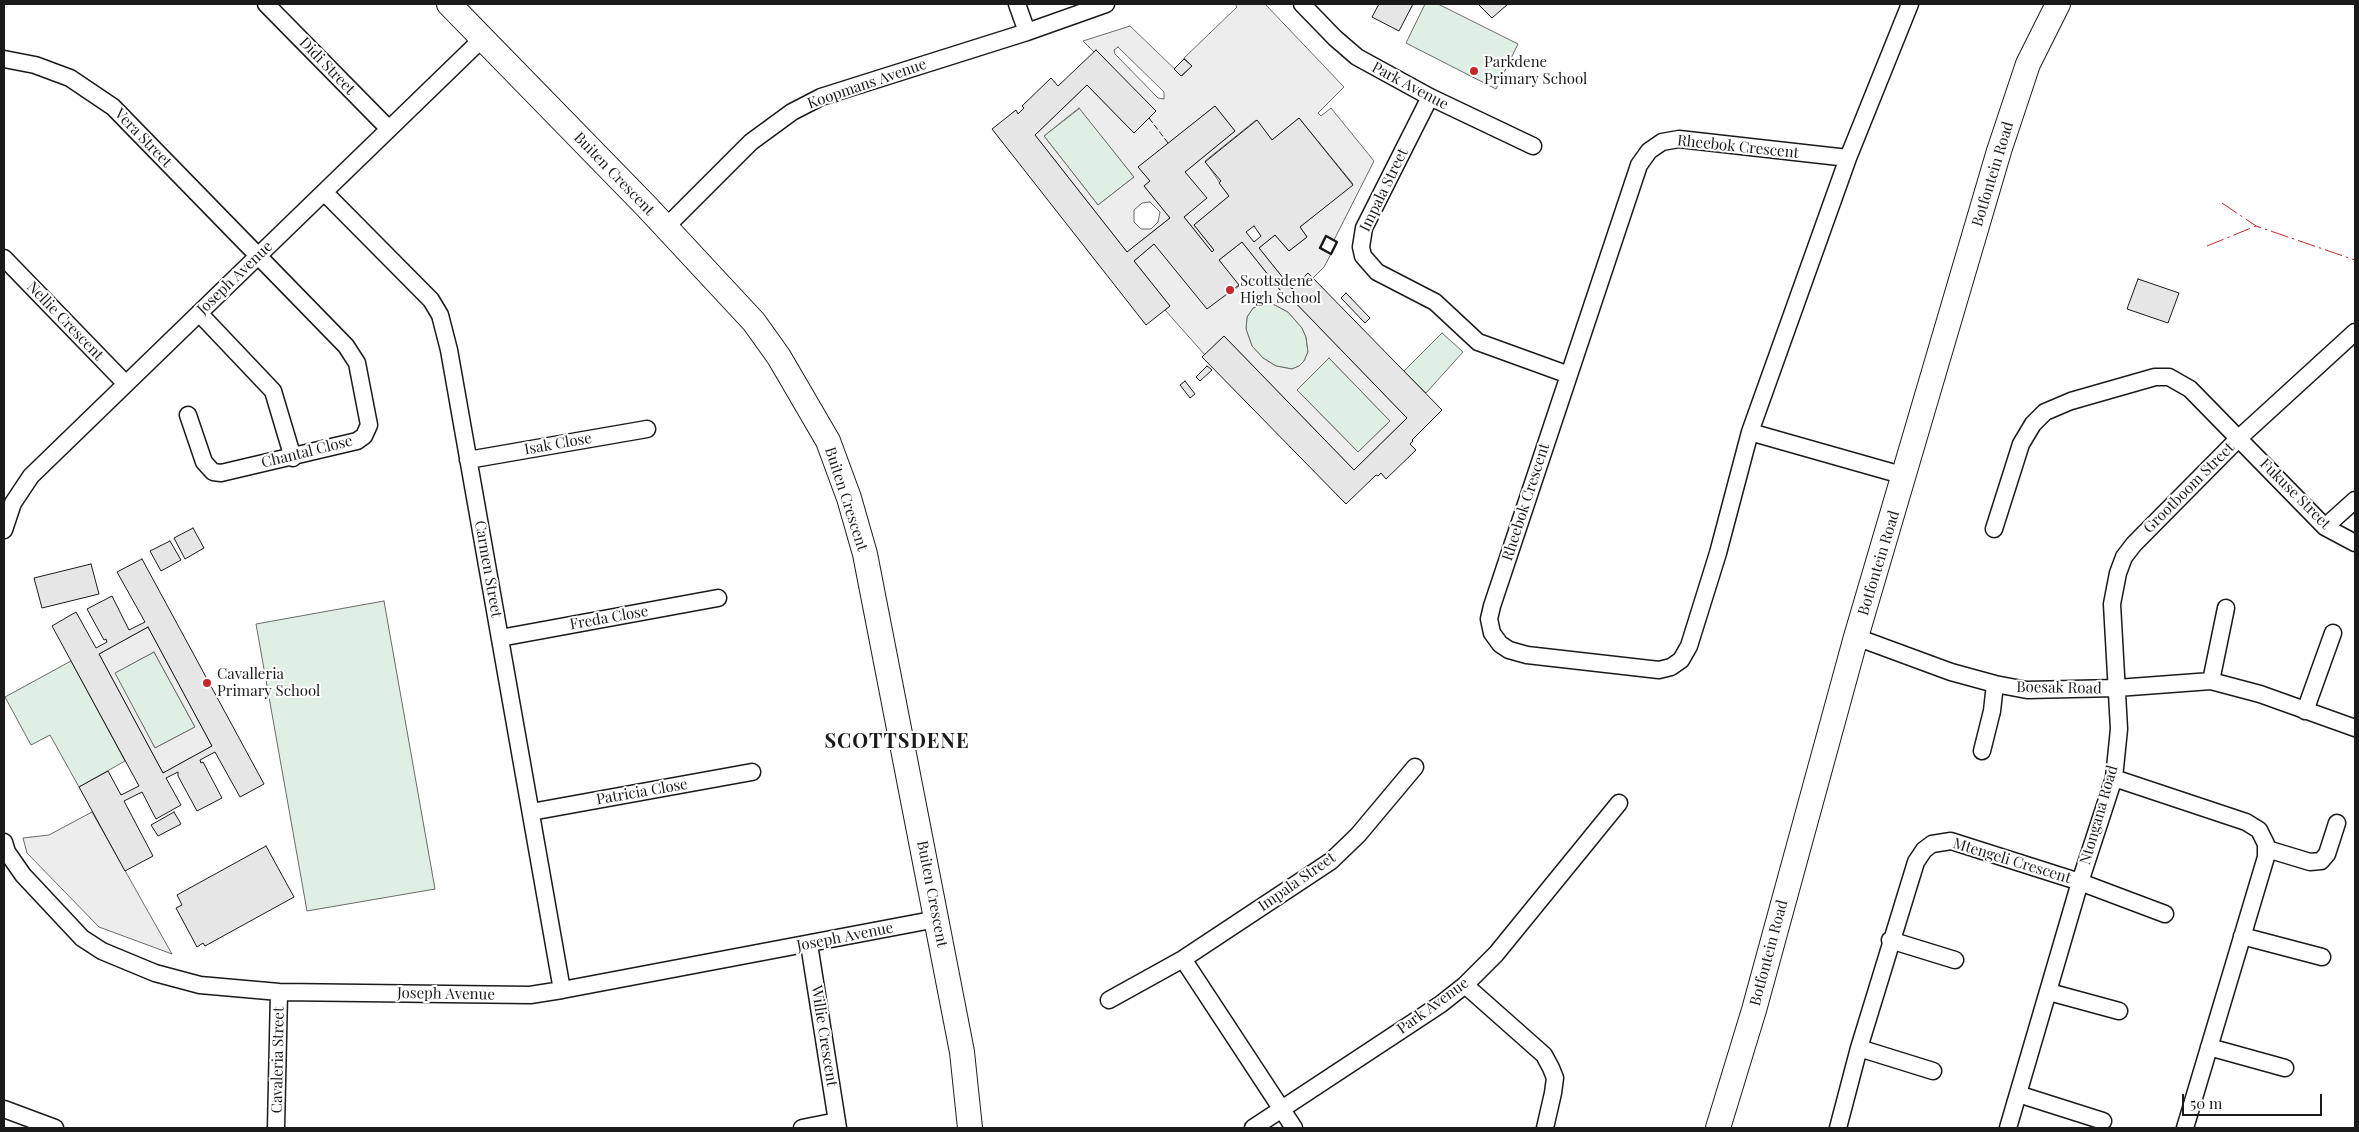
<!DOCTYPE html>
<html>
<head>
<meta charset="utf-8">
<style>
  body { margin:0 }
  #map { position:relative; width:2359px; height:1132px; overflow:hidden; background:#fff; font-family:"Playfair Display",serif }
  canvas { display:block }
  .frame { position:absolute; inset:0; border:5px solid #1a1a1a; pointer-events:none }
  .scale { position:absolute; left:2182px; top:1094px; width:140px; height:22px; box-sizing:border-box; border:2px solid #1a1a1a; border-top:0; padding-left:6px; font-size:15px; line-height:18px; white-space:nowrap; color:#1a1a1a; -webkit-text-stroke:4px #fff; paint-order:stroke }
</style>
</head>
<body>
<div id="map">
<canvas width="2359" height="1132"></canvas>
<div class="frame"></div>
<div class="scale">50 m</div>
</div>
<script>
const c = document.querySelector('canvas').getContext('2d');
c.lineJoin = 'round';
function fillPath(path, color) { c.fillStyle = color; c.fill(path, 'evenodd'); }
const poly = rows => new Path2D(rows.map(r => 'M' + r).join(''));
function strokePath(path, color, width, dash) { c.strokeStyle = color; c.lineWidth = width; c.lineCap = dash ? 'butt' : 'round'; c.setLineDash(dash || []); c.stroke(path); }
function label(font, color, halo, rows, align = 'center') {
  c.font = font + ' "Playfair Display",serif'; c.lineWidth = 4; c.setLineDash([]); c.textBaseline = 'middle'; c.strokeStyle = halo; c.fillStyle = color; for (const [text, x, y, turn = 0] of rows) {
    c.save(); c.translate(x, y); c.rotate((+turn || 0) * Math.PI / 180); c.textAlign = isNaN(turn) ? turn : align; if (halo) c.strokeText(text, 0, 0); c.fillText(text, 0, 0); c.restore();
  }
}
const green = poly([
  [1425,4,1438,4,1518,44,1496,89,1406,43,1425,4],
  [1080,108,1134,177,1098,205,1044,136,1080,108],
  [1264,303,1271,303,1288,312,1302,328,1306,337,1308,352,1304,361,1299,366,1292,369,1276,366,1263,358,1252,346,1246,329,1247,317,1253,308,1264,303],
  [1442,333,1463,352,1426,393,1404,371,1442,333],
  [1329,358,1390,421,1358,452,1297,390,1329,358],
  [384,601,435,889,307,911,256,624,384,601],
  [154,652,195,727,155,748,114,673,154,652],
  [71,661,125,761,79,787,50,735,31,745,5,697,71,661]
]);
fillPath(green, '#e0efe3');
strokePath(green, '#6a6a6a', 1);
const parking = poly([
  [1235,4,1265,4,1344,87,1318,113,1321,116,1331,108,1374,161,1334,240,1326,236,1321,247,1331,254,1324,267,1313,278,1308,273,1292,289,1259,248,1275,235,1289,251,1307,237,1300,227,1353,184,1299,118,1272,140,1256,120,1205,161,1229,196,1194,225,1214,250,1212,252,1184,217,1206,198,1185,172,1235,131,1215,106,1139,167,1150,181,1144,186,1170,218,1127,252,1035,135,1087,85,1134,133,1155,112,1096,50,1094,52,1083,41,1130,26,1182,76,1192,66,1184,58,1237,7,1235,4],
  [1118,47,1164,92,1164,99,1158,98,1115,54,1114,50,1118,47],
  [1079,108,1134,177,1098,205,1044,136,1079,108],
  [1150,202,1160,212,1158,222,1151,229,1141,229,1134,222,1134,210,1142,203,1150,202],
  [1242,242,1285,296,1287,294,1407,418,1354,470,1224,336,1205,355,1165,310,1170,306,1134,261,1154,244,1230,293,1239,286,1219,260,1242,242],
  [1264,303,1271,303,1288,312,1302,328,1306,337,1308,352,1304,361,1299,366,1292,369,1276,366,1263,358,1252,346,1246,329,1247,317,1253,308,1264,303],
  [1329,358,1390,421,1358,452,1297,390,1329,358],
  [148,627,212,746,163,773,99,654,148,627],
  [154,652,195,727,155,748,115,673,154,652],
  [92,812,172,954,99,927,27,853,23,838,49,835,92,812]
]);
fillPath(parking, '#ededed');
strokePath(parking, '#6a6a6a', 1);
const building = poly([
  [1379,4,1413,4,1399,31,1372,17,1379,4],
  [1478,4,1508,4,1492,18,1478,4],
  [1096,50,1156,111,1134,133,1087,85,1035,135,1127,252,1170,218,1144,186,1150,181,1138,167,1215,106,1235,131,1185,172,1207,198,1184,217,1212,252,1214,250,1194,225,1229,196,1219,183,1221,181,1205,162,1257,120,1272,140,1299,118,1353,185,1300,227,1307,237,1289,251,1275,235,1259,248,1292,289,1308,273,1442,410,1412,440,1413,441,1410,444,1416,450,1386,479,1381,473,1378,476,1376,475,1346,504,1202,357,1224,336,1354,470,1407,418,1287,294,1285,296,1242,242,1219,260,1239,285,1207,309,1154,244,1134,261,1170,306,1146,325,992,129,1016,110,1018,114,1024,108,1022,106,1051,78,1058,86,1096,50],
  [1254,226,1261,236,1254,242,1246,232,1254,226],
  [1184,59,1192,66,1181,76,1174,69,1184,59],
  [2138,279,2179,293,2168,323,2127,309,2138,279],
  [1346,293,1370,318,1365,323,1341,298,1346,293],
  [1207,366,1212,370,1200,381,1196,377,1207,366],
  [1185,381,1195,394,1190,398,1180,385,1185,381],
  [193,528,204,548,185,559,174,538,193,528],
  [170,541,181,560,161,571,150,551,170,541],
  [142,559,264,784,240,797,215,752,200,760,201,763,203,762,222,798,197,811,178,776,178,772,166,778,181,805,156,819,142,792,124,801,153,856,125,871,79,787,108,771,121,795,139,786,52,626,76,612,96,648,107,642,106,639,104,640,87,609,112,596,129,630,145,622,117,572,142,559],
  [148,627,212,746,163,773,99,654,148,627],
  [91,564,99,594,42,608,34,578,91,564],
  [174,812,181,824,158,836,151,825,174,812],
  [266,846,294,897,205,946,203,943,197,947,176,908,182,905,177,895,266,846]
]);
fillPath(building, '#e6e6e6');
strokePath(building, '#1a1a1a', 1);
const street = poly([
  [266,4,389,129],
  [1017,4,1027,32],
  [1302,4,1335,38,1357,57,1430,97,1533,146],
  [4,59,35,65,70,78,113,107,346,346,357,363,369,425,364,436,357,441,221,473,213,472,204,462,188,415],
  [1430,97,1364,228,1361,247,1363,256,1377,272,1435,302,1478,342,1569,375],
  [1848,158,1679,139,1662,142,1649,151,1639,165,1492,606,1489,619,1492,633,1500,644,1509,650,1527,655,1659,670,1671,667,1681,660,1689,646,1718,553,1750,432,1848,158,1910,4],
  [324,192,431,300,440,315,449,350,562,990],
  [666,227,751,142,792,112,821,97,1027,32,1106,4],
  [4,258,126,384],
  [199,313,273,391,293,458],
  [1750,432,1905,476],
  [468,460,647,429],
  [2325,527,2355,500],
  [1994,529,2021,444,2033,424,2045,412,2071,401,2155,377,2169,377,2190,389,2325,527,2355,543],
  [4,530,13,503,31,476,483,38],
  [1856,637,1951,672,1995,684,2027,690,2117,688,2211,681,2260,694,2355,728],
  [500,638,718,598],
  [2211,681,2226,608],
  [2305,711,2333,633],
  [1982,751,1992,711,1995,684],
  [2114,778,2246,822,2259,830,2266,844,2266,857,2185,1128],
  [531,812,752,772],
  [4,842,7,852,23,875,82,938,102,951,155,973,200,985,279,992,530,995,562,990,937,919],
  [2267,849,2310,862,2321,861,2327,854,2337,823],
  [2242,936,2322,957],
  [1890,940,1955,960],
  [809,944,838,1128],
  [1183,959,1294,1128],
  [1465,985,1544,1055,1551,1068,1555,1078,1553,1093,1545,1128],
  [2049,992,2119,1011],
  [1109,1000,1183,959,1331,861,1358,835,1415,767],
  [2209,1047,2285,1068],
  [1859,1048,1933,1071],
  [2018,1094,2103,1121],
  [4,1109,55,1128],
  [276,1128,279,992],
  [802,1128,837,1121],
  [1253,1128,1441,1004,1465,985,1496,954,1619,803],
  [1838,1128,1859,1048,1916,862,1924,850,1932,844,1951,841,2080,882,2165,914],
  [2008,1128,2080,882,2114,778,2119,729,2112,604,2118,573,2124,557,2134,544,2239,438,2355,332]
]);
const secondary = poly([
  [449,4,647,207,754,322,779,357,828,441,849,498,865,554,962,1052,970,1128],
  [1718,1128,1754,1010,1856,637,1999,151,2028,64,2058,4]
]);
strokePath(street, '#1a1a1a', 19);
strokePath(secondary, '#1a1a1a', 26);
strokePath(street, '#fff', 16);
strokePath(secondary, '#fff', 24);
strokePath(poly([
  [1149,118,1168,143]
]), '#1a1a1a', 1, [6, 2.5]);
strokePath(poly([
  [1326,236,1337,242,1331,254,1320,248,1326,236]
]), '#1a1a1a', 2.5);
strokePath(poly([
  [2222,203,2256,226,2355,260],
  [2207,246,2256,226]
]), '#c62828', 1, [18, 4, 2.5, 4]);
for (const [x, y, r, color] of [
  [1474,71,5,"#c62828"],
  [1230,290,5,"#c62828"],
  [207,683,5,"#c62828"]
]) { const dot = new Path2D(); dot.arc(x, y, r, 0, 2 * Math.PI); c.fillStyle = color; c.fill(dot); strokePath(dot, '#fff', 2); }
label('15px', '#1a1a1a', '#fff', [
  ["Parkdene",1484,62],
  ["Primary School",1484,79],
  ["Scottsdene",1240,281],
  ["High School",1240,298],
  ["Cavalleria",217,674],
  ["Primary School",217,691]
], 'left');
label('15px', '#1a1a1a', '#fff', [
  ["Didi Street",327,66,46],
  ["Koopmans Avenue",867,84,-19],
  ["Park Avenue",1410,86,28],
  ["Vera Street",143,138,46],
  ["Rheebok Crescent",1738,147,6],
  ["Buiten Crescent",614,174,46],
  ["Botfontein Road",1993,174,-73],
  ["Impala Street",1384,190,-64],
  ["Joseph Avenue",235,278,-44],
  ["Nellie Crescent",65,321,46],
  ["Isak Close",558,444,-10],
  ["Chantal Close",307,452,-14],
  ["Grootboom Street",2189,488,-45],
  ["Fukuse Street",2295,494,45],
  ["Buiten Crescent",846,499,72],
  ["Rheebok Crescent",1526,502,-72],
  ["Botfontein Road",1879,563,-73],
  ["Carmen Street",488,569,80],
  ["Freda Close",609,618,-10],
  ["Boesak Road",2059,688,1],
  ["Patricia Close",642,792,-10],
  ["Ntongana Road",2099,815,-74],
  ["Mtengeli Crescent",2012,861,17],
  ["Impala Street",1297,882,-35],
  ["Buiten Crescent",932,894,79],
  ["Joseph Avenue",845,937,-11],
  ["Botfontein Road",1769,953,-75],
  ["Joseph Avenue",446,994,1],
  ["Park Avenue",1433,1006,-36],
  ["Willie Crescent",824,1036,81],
  ["Cavaleria Street",278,1060,-89]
]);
c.letterSpacing = '1px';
label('bold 20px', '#1a1a1a', '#fff', [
  ["SCOTTSDENE",897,742]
]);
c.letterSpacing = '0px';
</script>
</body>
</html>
